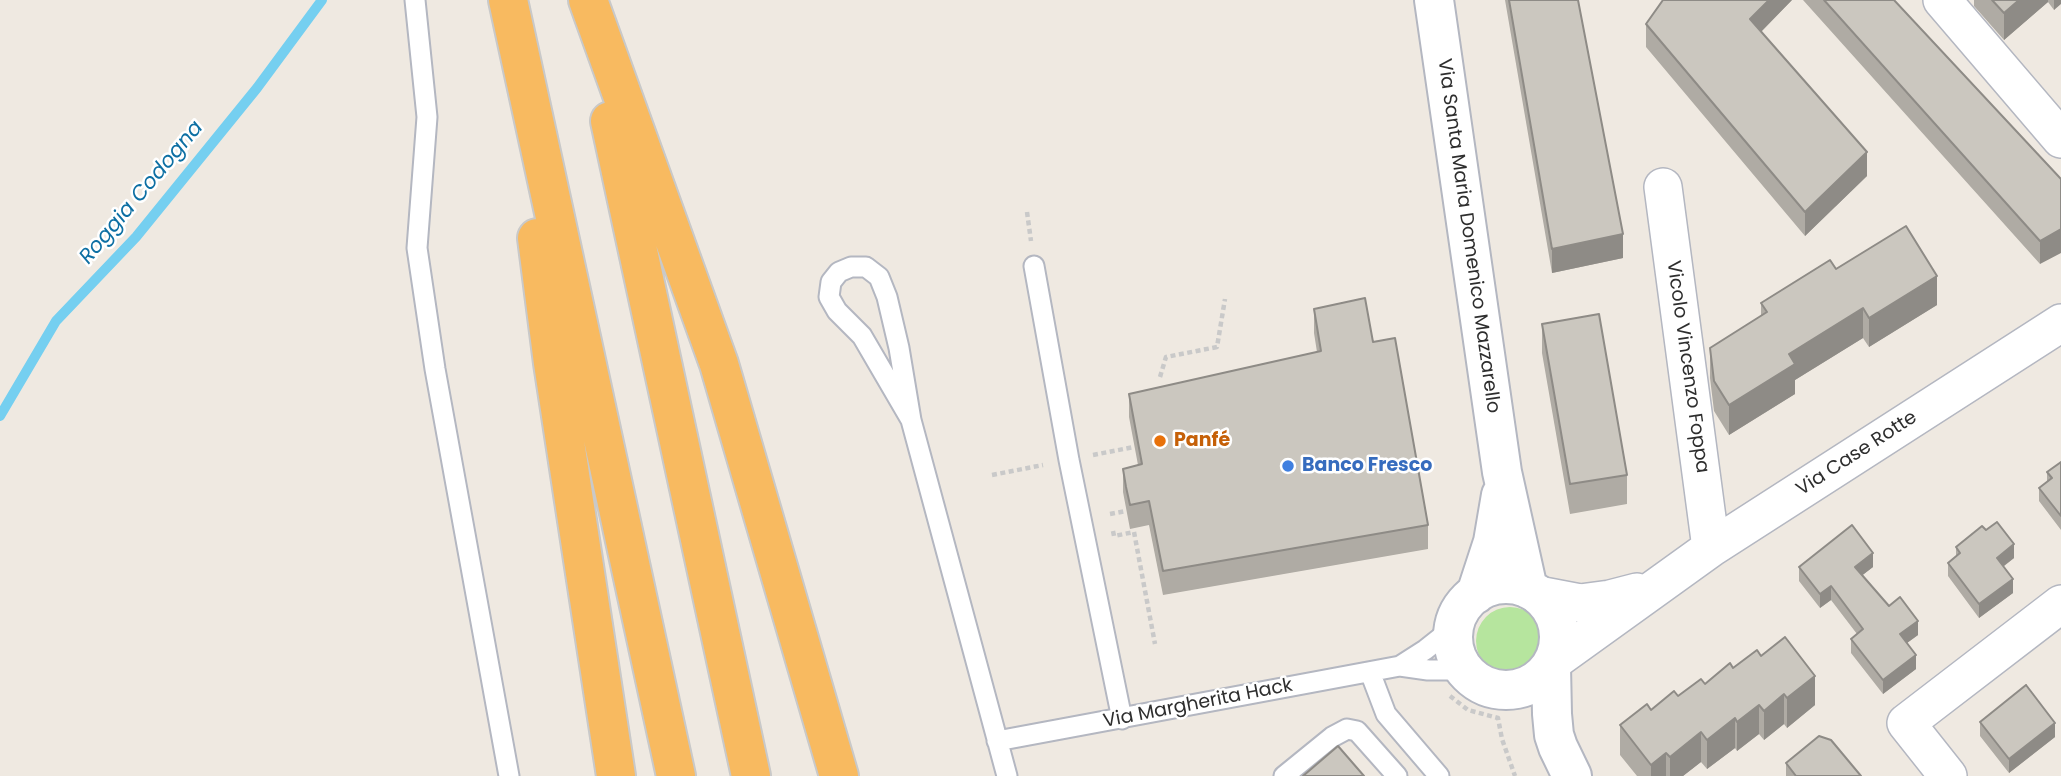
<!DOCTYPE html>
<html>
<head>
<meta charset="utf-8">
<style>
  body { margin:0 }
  canvas { display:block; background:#efe9e1 }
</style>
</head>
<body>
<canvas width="2061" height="776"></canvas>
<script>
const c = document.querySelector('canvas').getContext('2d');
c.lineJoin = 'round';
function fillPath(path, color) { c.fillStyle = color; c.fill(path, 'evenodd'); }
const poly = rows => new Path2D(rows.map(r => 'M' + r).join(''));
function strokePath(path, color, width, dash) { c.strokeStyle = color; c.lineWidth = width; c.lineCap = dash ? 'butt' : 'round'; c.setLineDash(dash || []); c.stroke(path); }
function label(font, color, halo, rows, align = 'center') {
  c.font = font + ' Poppins,sans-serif'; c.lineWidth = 5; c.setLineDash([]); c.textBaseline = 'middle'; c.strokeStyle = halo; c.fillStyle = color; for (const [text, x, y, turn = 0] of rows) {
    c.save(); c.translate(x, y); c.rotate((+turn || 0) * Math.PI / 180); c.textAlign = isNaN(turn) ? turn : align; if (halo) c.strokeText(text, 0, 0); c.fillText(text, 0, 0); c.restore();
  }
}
fillPath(poly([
  '1476 641a34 34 0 1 1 68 0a34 34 0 1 1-68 0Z'
]), '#b6e59e');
strokePath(poly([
  [0,416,56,321,136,237,257,88,322,0]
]), '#75cff0', 10);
const service = poly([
  [415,0,427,117,417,248,435,369,509,776],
  [1034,266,1069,460,1122,719],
  [911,420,862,336,837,311,829,297,831,282,839,272,851,267,866,267,879,277,887,297,899,348,911,420,1007,776],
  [1400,666,1425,650,1454,627],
  [1370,672,1386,714,1439,776],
  [997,741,1400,666,1428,670,1465,670],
  [1284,776,1332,737,1347,729,1357,731,1397,776]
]);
const minor = poly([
  [1942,0,2061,139],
  [1663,187,1711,548],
  [1538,595,1580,603,1610,599,1637,592],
  [1554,661,1711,548,2061,323],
  [1948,776,1906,723,2061,604]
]);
const tertiary = poly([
  [1434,0,1502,472,1528,589],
  '1453 637a53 53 0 1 1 106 0a53 53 0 1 1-106 0Z',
  [1476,594,1493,542,1501,495],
  [1551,666,1552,714,1554,735,1558,747,1572,776]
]);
const trunk = poly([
  [508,0,676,776],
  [588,0,719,364,839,776],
  [610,121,751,776],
  [537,238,553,363,616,776]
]);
strokePath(service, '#b4b7c1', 23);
strokePath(minor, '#b4b7c1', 40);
strokePath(tertiary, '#b4b7c1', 42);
strokePath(trunk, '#c9c9c9', 42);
strokePath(poly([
  [1027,212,1031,241],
  [1160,377,1166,357,1217,347,1225,299],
  [1093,455,1134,447],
  [992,475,1043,465],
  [1110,514,1126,511],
  [1113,531,1114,536,1134,532,1155,644],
  [1450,696,1468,710,1498,718,1502,739,1515,776]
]), '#c9c9c9', 4.5, [5, 3.5]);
strokePath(service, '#fff', 19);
strokePath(minor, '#fff', 37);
strokePath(tertiary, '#fff', 38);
strokePath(trunk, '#f8ba60', 38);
fillPath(poly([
  [1505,0,1578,0,1623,258,1552,273],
  [1792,0,1761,32,1867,176,1805,236,1646,47,1646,24],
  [1803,0,1894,0,2061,179,2040,264],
  [1974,0,2061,0,2054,10,2048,2,2004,40,1974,6],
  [1836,269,1937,305,1869,347,1863,338,1795,380,1795,394,1729,435,1714,411,1710,378,1710,348,1761,316,1761,303],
  [1314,309,1373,342,1428,525,1428,549,1163,595,1149,525,1130,529,1123,492,1123,469,1138,465,1129,417,1129,394,1317,352,1314,333],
  [1542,324,1627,475,1627,504,1570,514,1542,353],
  [2061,462,2061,530,2039,501,2039,488,2047,482,2047,472],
  [1956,547,2014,558,2003,567,2013,593,1979,618,1948,576,1948,563,1956,557],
  [1799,567,1873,567,1862,575,1889,606,1918,635,1907,643,1916,669,1883,694,1851,653,1851,639,1857,634,1831,600,1820,608,1799,581],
  [1733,668,1815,705,1787,728,1784,724,1764,740,1759,734,1737,751,1735,748,1707,769,1701,762,1683,776,1637,776,1620,755,1620,725,1705,684],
  [1980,722,2055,737,2009,773,1980,736],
  [1786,763,1861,776,1786,776]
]), '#afaba4');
fillPath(poly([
  [1769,0,1792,0,1750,43,1750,19],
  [2019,0,2048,0,2048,2,2004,40,2004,13],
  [2054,0,2061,0,2061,4,2054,10],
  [1867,152,1867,176,1805,236,1805,212],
  [2061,229,2061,253,2040,264,2040,241],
  [1623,234,1623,258,1552,273,1552,249],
  [1937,276,1937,305,1869,347,1869,318],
  [1863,308,1863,338,1795,380,1795,394,1729,435,1729,405,1789,354],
  [2014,544,2014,558,1997,571,1997,558],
  [1873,553,1873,567,1855,581,1855,567],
  [2013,579,2013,593,1979,618,1979,604],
  [1831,586,1831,600,1820,608,1820,594],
  [1918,621,1918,635,1900,648,1900,634],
  [1916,655,1916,669,1883,694,1883,680],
  [1815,676,1815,705,1787,728,1787,698],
  [1784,694,1784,724,1764,740,1764,711],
  [1759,705,1759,734,1737,751,1737,722],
  [1735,718,1735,748,1707,769,1707,740],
  [2055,723,2055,737,2009,773,2009,759],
  [1701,732,1701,762,1683,776,1670,776,1670,757],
  [1666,753,1666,776,1651,776,1651,765]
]), '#8e8b86');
const building = poly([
  [1509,0,1578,0,1623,234,1552,249,1509,0],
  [1663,0,1769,0,1750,19,1867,152,1805,212,1646,24,1663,0],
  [1824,0,1894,0,2061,179,2061,229,2040,241,1824,0],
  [1992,0,2019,0,2004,13,1992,0],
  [1906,226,1937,276,1869,318,1863,308,1789,354,1795,364,1729,405,1714,381,1710,348,1767,312,1761,303,1830,260,1836,269,1906,226],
  [1365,298,1373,342,1395,338,1428,525,1163,571,1149,501,1130,505,1126,487,1123,469,1142,464,1129,394,1321,351,1314,309,1365,298],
  [1599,314,1627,475,1570,484,1542,324,1599,314],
  [2061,462,2061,516,2039,488,2052,478,2047,472,2061,462],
  [1997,522,2014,544,1997,558,2013,579,1979,604,1948,563,1960,553,1956,547,1982,526,1986,530,1997,522],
  [1852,525,1873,553,1855,567,1889,606,1900,597,1918,621,1900,634,1916,655,1883,680,1851,639,1863,629,1831,586,1820,594,1799,567,1852,525],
  [1785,637,1815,676,1787,698,1784,694,1764,711,1759,705,1737,722,1735,718,1707,740,1701,732,1670,757,1666,753,1651,765,1620,725,1647,704,1651,710,1674,691,1678,696,1701,679,1705,684,1730,663,1733,668,1757,650,1761,656,1785,637],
  [2026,685,2055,723,2009,759,1980,722,2026,685],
  [1819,736,1831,740,1861,776,1796,776,1786,763,1819,736],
  [1338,746,1364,776,1303,776,1338,746]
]);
fillPath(building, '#cbc7bf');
strokePath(building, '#8e8b86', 2);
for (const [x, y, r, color] of [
  [1160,441,7,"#e8710a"],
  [1288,466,7,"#3f7fe0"]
]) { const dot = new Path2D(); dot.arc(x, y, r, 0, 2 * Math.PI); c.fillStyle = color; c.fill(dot); strokePath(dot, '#fff', 2.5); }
label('19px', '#2e2e2e', '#fff', [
  ["Via Santa Maria Domenico Mazzarello",1468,236,82],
  ["Vicolo Vincenzo Foppa",1687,367,82],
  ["Via Case Rotte",1857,454,-33],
  ["Via Margherita Hack",1198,704,-11]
]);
label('bold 19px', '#c56008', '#fff', [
  ["Panfé",1174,441]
], 'left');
label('bold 19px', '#366cbe', '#fff', [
  ["Banco Fresco",1302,466]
], 'left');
label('italic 21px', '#0d6fa3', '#fff', [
  ["Roggia Codogna",142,193,-50]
]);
</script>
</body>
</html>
